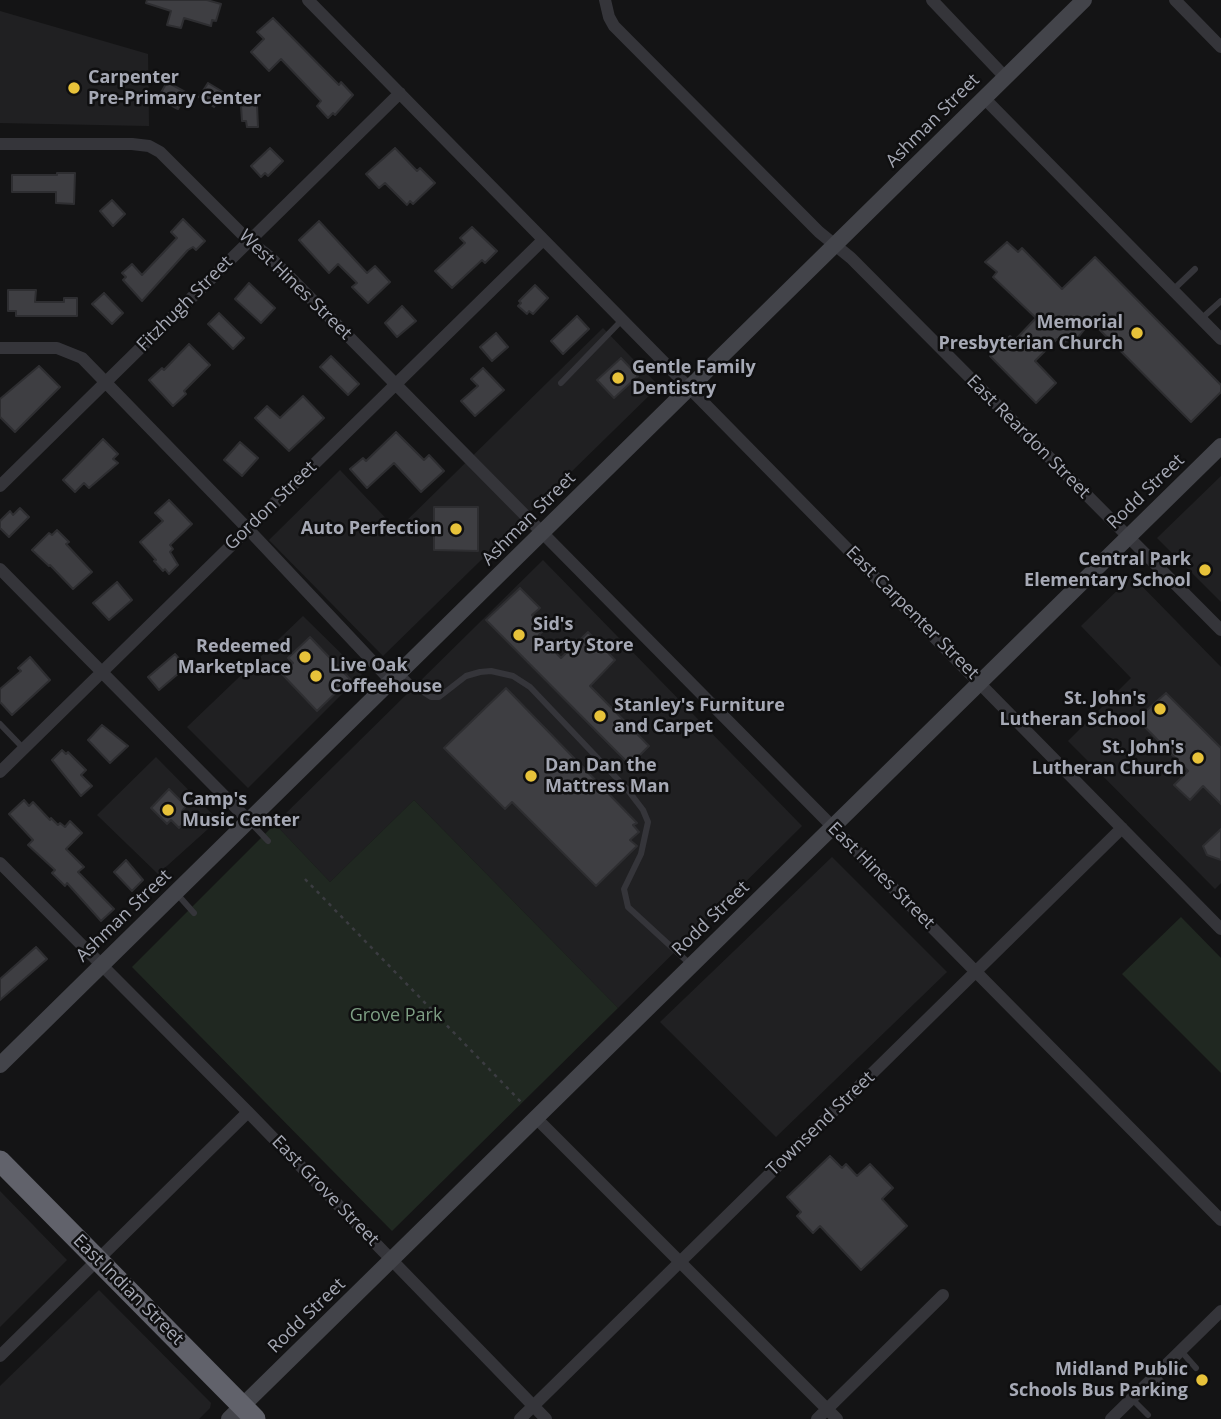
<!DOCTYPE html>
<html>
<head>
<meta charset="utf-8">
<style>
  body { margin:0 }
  canvas { display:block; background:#141415 }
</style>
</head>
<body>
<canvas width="1221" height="1419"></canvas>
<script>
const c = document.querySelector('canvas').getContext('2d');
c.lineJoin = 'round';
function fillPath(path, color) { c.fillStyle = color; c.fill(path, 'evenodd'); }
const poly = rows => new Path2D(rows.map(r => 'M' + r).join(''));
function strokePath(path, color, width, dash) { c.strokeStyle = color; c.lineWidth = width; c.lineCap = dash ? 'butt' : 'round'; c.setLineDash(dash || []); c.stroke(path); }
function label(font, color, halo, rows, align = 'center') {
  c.font = font + ' "Open Sans",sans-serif'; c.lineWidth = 5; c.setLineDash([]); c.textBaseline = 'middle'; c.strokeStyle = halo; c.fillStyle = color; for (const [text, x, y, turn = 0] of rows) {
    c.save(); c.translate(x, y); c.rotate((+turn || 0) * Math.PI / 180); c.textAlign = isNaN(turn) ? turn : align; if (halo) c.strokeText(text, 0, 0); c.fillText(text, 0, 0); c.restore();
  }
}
fillPath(poly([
  [0,11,148,54,149,126,0,123],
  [603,328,659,386,383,656,269,540,340,470,397,530],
  [1221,476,1221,602,1157,538],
  [543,560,802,826,618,1008,414,800,330,882,275,824],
  [1132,576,1221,667,1221,883,1215,889,1068,741,1131,678,1081,626],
  [303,616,362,674,248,788,187,727],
  [156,757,218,820,158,874,97,815],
  [832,857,947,972,776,1137,660,1022],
  [0,1191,67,1260,0,1327],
  [99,1290,211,1403,210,1408,199,1419,0,1419,0,1386]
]), '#202022');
fillPath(poly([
  [414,800,618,1008,392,1231,132,967,275,824,330,882],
  [1181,917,1221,958,1221,1073,1122,974]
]), '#202821');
const building = poly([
  [147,0,207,0,221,4,216,21,212,20,211,26,184,18,181,28,167,25,171,11,146,3,147,0],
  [273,18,339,85,341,82,353,95,335,115,333,113,328,118,317,106,321,101,281,59,269,71,251,52,264,39,257,32,273,18],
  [167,82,187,93,178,109,158,98,167,82],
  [208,83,223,92,214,107,199,97,208,83],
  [257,105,258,127,247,127,246,121,242,121,241,106,257,105],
  [270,148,283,161,268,176,265,173,261,177,251,166,270,148],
  [395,148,417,171,420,168,435,183,413,204,410,201,407,205,385,183,379,188,366,174,395,148],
  [57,173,75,173,74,204,56,203,56,192,12,192,12,175,57,175,57,173],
  [112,200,125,214,113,226,100,211,112,200],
  [183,219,205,241,196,250,193,247,188,250,142,301,123,280,126,277,122,273,132,264,142,275,177,238,171,232,183,219],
  [319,221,367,273,375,266,390,282,368,303,352,287,357,283,338,264,329,273,299,240,319,221],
  [472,227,497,251,485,263,482,260,452,288,435,271,465,243,460,238,472,227],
  [1007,242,1018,252,1022,248,1062,289,1095,257,1221,385,1221,392,1191,422,1091,321,1076,340,1063,342,1057,339,1035,361,1056,383,1036,403,990,356,1010,336,1015,340,1036,318,993,277,997,272,985,262,1007,242],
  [249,283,275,308,261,323,235,299,249,283],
  [535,285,548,298,533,314,529,311,527,314,518,306,521,303,519,301,535,285],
  [8,290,36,290,35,302,64,302,64,298,77,298,77,316,16,316,16,311,8,311,8,290],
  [104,293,123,313,112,324,92,304,104,293],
  [402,306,416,321,397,337,385,323,402,306],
  [219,313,244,338,233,349,208,324,219,313],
  [577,316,589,329,563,354,551,341,577,316],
  [496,333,508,347,492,361,480,347,496,333],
  [189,344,210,365,184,391,186,394,173,406,149,380,162,368,164,370,189,344],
  [331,356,359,384,348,395,320,367,331,356],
  [621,358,638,376,614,398,597,380,621,358],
  [39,366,60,387,15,432,0,417,0,399,39,366],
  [483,368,504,390,475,416,461,401,478,386,471,379,483,368],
  [303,396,324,418,289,451,255,418,267,406,280,418,303,396],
  [396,432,424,460,429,455,444,471,421,492,394,463,367,488,350,469,363,458,366,461,396,432],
  [103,439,118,454,113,459,118,463,89,488,84,483,75,492,63,480,103,439],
  [240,442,258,458,242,476,224,460,240,442],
  [169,500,192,524,170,545,173,549,170,552,178,565,169,574,165,569,163,571,154,561,156,560,140,542,163,521,155,513,169,500],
  [434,507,478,507,478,551,434,550,434,507],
  [20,508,29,517,9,537,0,528,0,521,10,511,13,515,20,508],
  [57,530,69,542,66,544,92,572,73,589,50,565,49,566,32,550,49,533,52,535,57,530],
  [117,582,132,600,109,620,93,603,117,582],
  [520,588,540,608,532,615,545,629,539,635,561,658,588,632,615,660,590,686,649,746,630,765,486,620,520,588],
  [310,637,350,679,317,711,281,673,293,663,288,658,310,637],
  [175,654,186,667,159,690,148,677,175,654],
  [30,657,50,680,12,715,0,702,0,689,21,671,18,668,30,657],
  [506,688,637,823,633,825,639,832,630,840,637,846,596,886,512,802,505,809,444,748,506,688],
  [1166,693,1221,748,1221,804,1203,786,1190,800,1174,785,1188,771,1137,719,1166,693],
  [102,725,128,746,110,763,88,740,102,725],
  [62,750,66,754,68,752,86,770,81,775,92,786,81,796,52,760,62,750],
  [169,789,186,806,182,811,189,818,179,828,171,820,167,824,151,808,169,789],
  [24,800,29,806,33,802,50,820,51,818,58,825,60,823,65,827,70,821,82,833,66,849,84,867,78,872,114,909,101,921,67,883,65,886,52,873,55,870,28,845,33,840,9,814,24,800],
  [1221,829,1221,860,1207,855,1203,846,1221,829],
  [126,860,143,880,132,891,114,872,126,860],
  [36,947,47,959,0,1000,0,979,36,947],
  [830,1156,842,1168,846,1164,857,1176,870,1164,893,1188,882,1199,907,1226,861,1270,820,1226,813,1233,797,1216,801,1212,787,1197,830,1156]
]);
fillPath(building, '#3e3e42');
strokePath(building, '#2e2e31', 2);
strokePath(poly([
  [305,879,523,1104]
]), '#3b3c41', 2.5, [3.5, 5]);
strokePath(poly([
  [1173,290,1195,269],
  [1201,319,1221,301],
  [561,383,622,320],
  [401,673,414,686,431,697,439,697,466,676,480,672,491,671,513,676,530,687,627,789,643,810,648,822,641,854,624,889,628,907,690,964],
  [0,724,24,749],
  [250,822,268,841],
  [177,894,194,913],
  [1181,1351,1196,1368],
  [1156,1376,1172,1392],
  [1132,1399,1148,1415]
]), '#35353a', 6);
strokePath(poly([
  [308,0,1221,929],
  [605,0,609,17,614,26,819,232,851,258,1221,630],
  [932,0,1005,77],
  [1175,0,1221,47],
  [984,98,1221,339],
  [0,144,132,144,149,146,160,152,249,241,270,257,1221,1220],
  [0,348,57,348,82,358,248,529,391,681],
  [0,486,400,93],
  [0,569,249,821],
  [0,772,543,240],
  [0,863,248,1112,546,1419],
  [536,1118,837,1419],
  [0,1356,248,1112],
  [520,1419,1122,828],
  [817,1419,943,1295],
  [1111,1419,1221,1311]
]), '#35353a', 12);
strokePath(poly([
  [0,1065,1084,0],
  [229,1419,1221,446]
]), '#43444a', 16);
strokePath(poly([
  [0,1161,255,1419]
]), '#61626b', 21);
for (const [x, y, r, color] of [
  [74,88,7,"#e7c23a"],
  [1137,333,7,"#e7c23a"],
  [618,378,7,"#e7c23a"],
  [456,529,7,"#e7c23a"],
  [1205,570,7,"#e7c23a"],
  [519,635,7,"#e7c23a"],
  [305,657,7,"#e7c23a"],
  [316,676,7,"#e7c23a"],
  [1160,709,7,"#e7c23a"],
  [600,716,7,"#e7c23a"],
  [1198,758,7,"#e7c23a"],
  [531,776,7,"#e7c23a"],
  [168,810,7,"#e7c23a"],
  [1202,1380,7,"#e7c23a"]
]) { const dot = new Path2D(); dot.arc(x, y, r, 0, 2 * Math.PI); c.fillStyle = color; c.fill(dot); strokePath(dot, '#0f0f10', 2.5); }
label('bold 18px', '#a6a9b5', '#0f0f10', [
  ["Carpenter",88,78],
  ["Pre-Primary Center",88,99],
  ["Memorial",1123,323,"right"],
  ["Presbyterian Church",1123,344,"right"],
  ["Gentle Family",632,368],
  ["Dentistry",632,389],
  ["Auto Perfection",442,529,"right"],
  ["Central Park",1191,560,"right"],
  ["Elementary School",1191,581,"right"],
  ["Sid's",533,625],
  ["Party Store",533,646],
  ["Redeemed",291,647,"right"],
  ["Marketplace",291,668,"right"],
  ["Live Oak",330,666],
  ["Coffeehouse",330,687],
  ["St. John's",1146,699,"right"],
  ["Lutheran School",1146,720,"right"],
  ["Stanley's Furniture",614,706],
  ["and Carpet",614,727],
  ["St. John's",1184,748,"right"],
  ["Lutheran Church",1184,769,"right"],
  ["Dan Dan the",545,766],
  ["Mattress Man",545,787],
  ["Camp's",182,800],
  ["Music Center",182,821],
  ["Midland Public",1188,1370,"right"],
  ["Schools Bus Parking",1188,1391,"right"]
], 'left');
label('18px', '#a6a9b5', '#0f0f10', [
  ["Ashman Street",933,121,-45],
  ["West Hines Street",295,285,44],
  ["Fitzhugh Street",185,304,-45],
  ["East Reardon Street",1028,437,45],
  ["Rodd Street",1146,492,-44],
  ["Gordon Street",271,506,-44],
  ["Ashman Street",529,519,-45],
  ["East Carpenter Street",912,613,45],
  ["East Hines Street",881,876,45],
  ["Ashman Street",124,916,-44],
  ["Rodd Street",711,919,-44],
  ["Townsend Street",821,1124,-44],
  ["East Grove Street",325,1191,46],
  ["East Indian Street",128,1290,45],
  ["Rodd Street",307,1316,-44]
]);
label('18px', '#7e9f84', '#0f0f10', [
  ["Grove Park",396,1016]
]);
</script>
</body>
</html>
